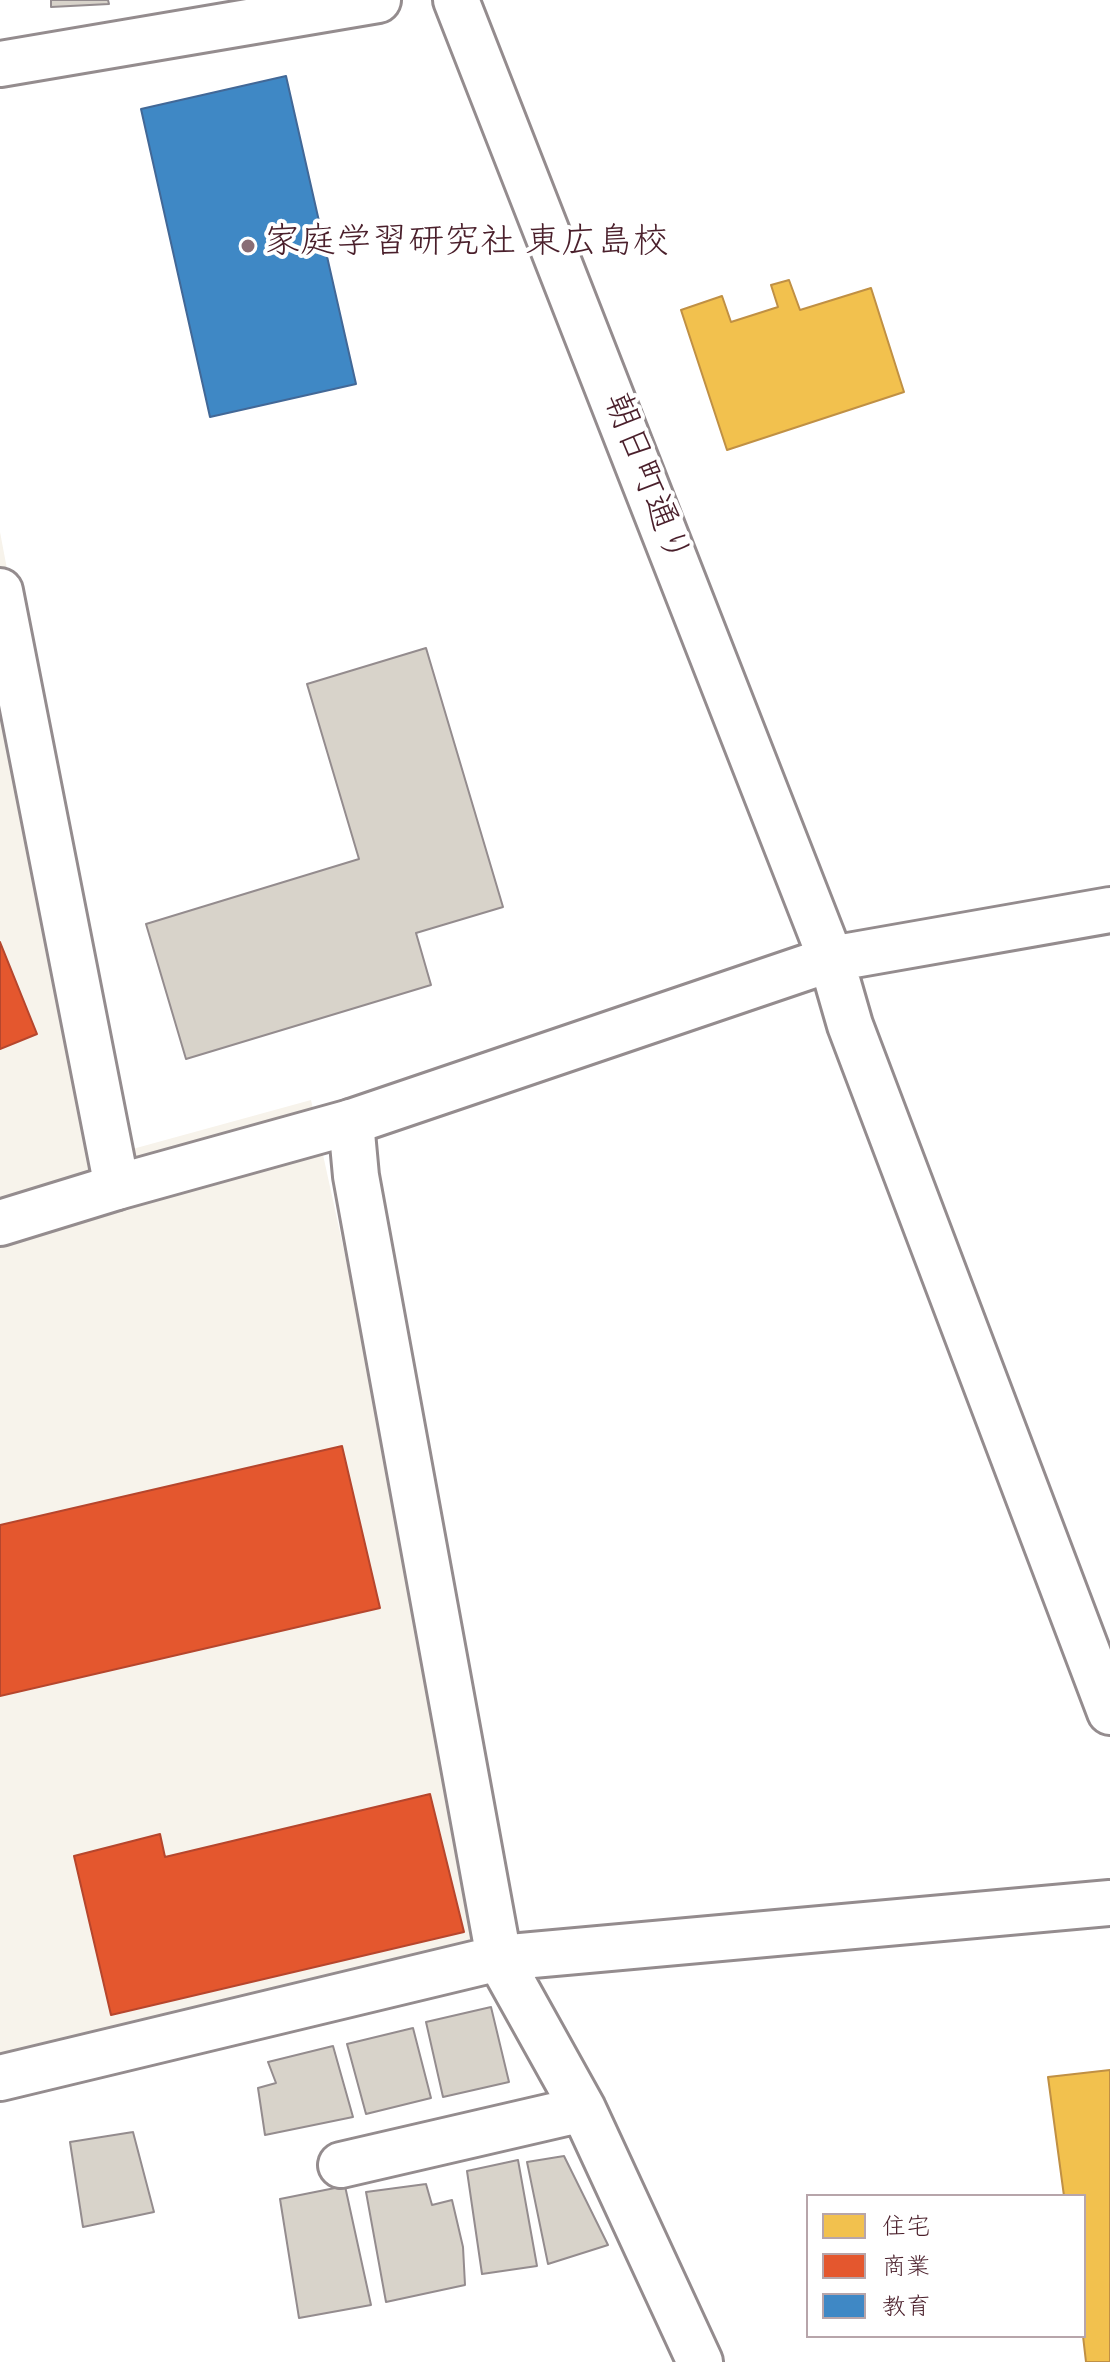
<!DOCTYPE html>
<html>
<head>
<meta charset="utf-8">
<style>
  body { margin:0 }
  #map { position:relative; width:1110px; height:2362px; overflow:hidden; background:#fff; font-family:"Indie Flower","Klee One",sans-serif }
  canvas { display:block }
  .legend { position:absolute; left:806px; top:2194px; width:280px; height:144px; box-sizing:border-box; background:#fff; border:2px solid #b7a5aa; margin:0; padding:10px 14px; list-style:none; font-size:24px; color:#4a1f2b }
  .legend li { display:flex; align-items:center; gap:16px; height:40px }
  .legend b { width:40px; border:2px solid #b7a5aa }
</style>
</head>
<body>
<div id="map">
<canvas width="1110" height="2362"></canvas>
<ul class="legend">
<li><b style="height:22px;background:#f2c14e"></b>住宅</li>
<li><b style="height:22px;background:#e4572e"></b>商業</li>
<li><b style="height:22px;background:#3f88c5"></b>教育</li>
</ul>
</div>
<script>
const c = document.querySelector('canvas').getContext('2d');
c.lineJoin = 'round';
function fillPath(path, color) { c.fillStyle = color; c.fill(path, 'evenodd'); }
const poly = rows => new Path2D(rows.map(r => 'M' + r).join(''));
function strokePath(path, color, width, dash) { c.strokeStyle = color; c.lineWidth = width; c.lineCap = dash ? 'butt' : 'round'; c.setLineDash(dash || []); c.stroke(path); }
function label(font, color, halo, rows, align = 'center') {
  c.font = font + ' "Indie Flower","Klee One",sans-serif'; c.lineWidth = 8; c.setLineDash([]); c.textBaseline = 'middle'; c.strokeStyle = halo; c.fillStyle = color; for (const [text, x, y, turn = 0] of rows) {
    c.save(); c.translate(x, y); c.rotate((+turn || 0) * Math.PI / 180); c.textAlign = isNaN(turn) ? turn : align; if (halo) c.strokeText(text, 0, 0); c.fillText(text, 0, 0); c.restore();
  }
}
fillPath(poly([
  [0,532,118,1153,311,1100,499,1958,0,2078]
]), '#f7f3eb');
const homes = poly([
  [789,280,800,310,871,288,904,392,727,450,681,310,722,296,731,322,778,307,771,285,789,280],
  [1110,2070,1110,2362,1086,2362,1083,2336,1084,2196,1064,2196,1048,2077,1110,2070]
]);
fillPath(homes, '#f2c14e');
strokePath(homes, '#c09044', 2);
const shops = poly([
  [0,942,37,1034,0,1049,0,942],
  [342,1446,380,1608,0,1696,0,1525,342,1446],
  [430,1794,464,1932,111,2015,74,1856,160,1834,165,1857,430,1794]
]);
fillPath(shops, '#e4572e');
strokePath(shops, '#b6462d', 2);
const schools = poly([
  [286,76,356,384,210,417,141,109,286,76]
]);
fillPath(schools, '#3f88c5');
strokePath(schools, '#426897', 2);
const building = poly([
  [51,0,108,0,109,4,51,7,51,0],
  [426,648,503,907,416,933,431,985,186,1059,146,924,359,859,307,684,426,648],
  [491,2007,509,2082,443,2097,426,2022,491,2007],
  [413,2028,431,2098,366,2114,347,2044,413,2028],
  [333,2046,353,2117,265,2135,258,2088,276,2083,268,2062,333,2046],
  [133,2132,154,2212,83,2227,70,2142,133,2132],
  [564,2156,608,2245,548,2264,527,2162,564,2156],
  [518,2160,537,2266,482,2274,467,2171,518,2160],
  [426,2184,432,2205,452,2200,463,2247,465,2285,386,2302,366,2192,426,2184],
  [345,2186,371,2305,299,2318,280,2199,345,2186]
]);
fillPath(building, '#d8d3ca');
strokePath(building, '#948c8e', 2);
const street = poly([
  [456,0,831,959],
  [0,64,378,0],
  [0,591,117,1187],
  [351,1122,356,1176,499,1958,1110,1903],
  [0,2078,499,1958,583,2109,700,2362],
  [341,2165,583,2109]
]);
const secondary = poly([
  [831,959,850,1025,1110,1712],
  [0,1223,117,1187,351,1122,831,959,1110,910]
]);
strokePath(street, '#948c8e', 50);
strokePath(secondary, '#948c8e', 50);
strokePath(street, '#fff', 44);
strokePath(secondary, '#fff', 44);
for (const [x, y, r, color] of [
  [248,246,8,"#896d75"]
]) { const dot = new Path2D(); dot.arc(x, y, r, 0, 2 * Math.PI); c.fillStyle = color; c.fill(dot); strokePath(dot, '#fff', 3); }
label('36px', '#4a1f2b', '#fff', [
  ["家庭学習研究社 東広島校",264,246]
], 'left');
label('36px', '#4a1f2b', '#fff', [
  ["朝日町通り",643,480,69]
]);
</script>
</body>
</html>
